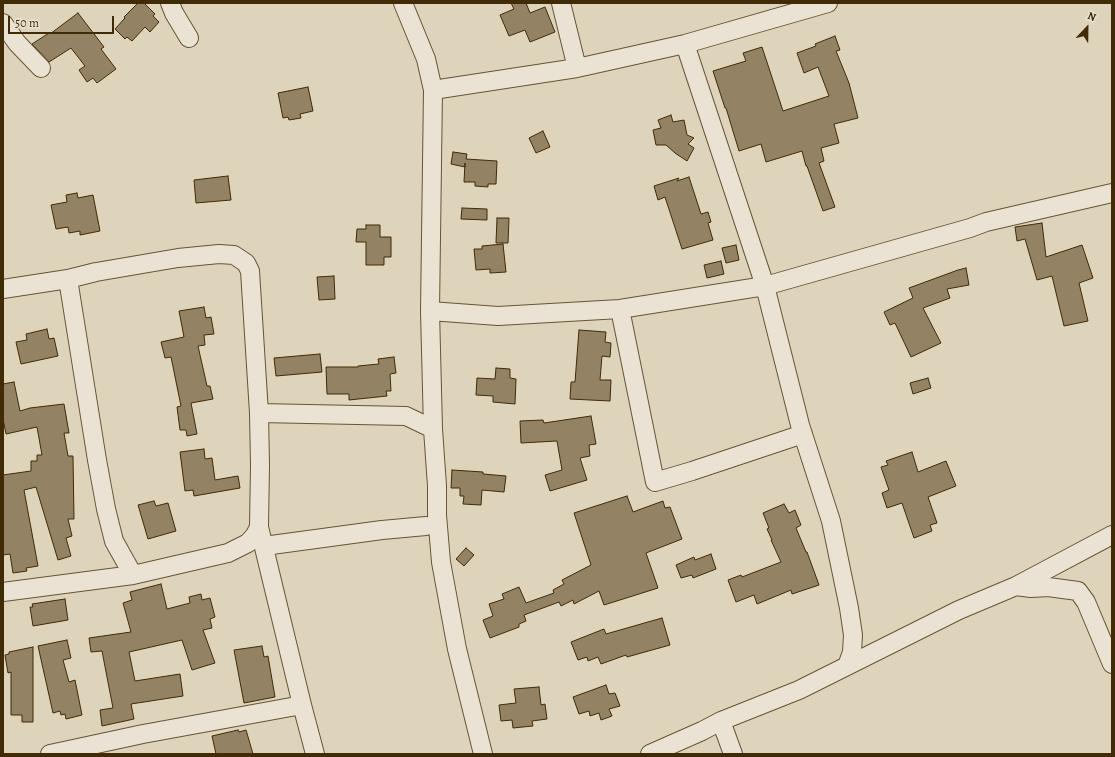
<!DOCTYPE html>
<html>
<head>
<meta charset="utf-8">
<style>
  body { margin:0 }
  #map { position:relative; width:1115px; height:757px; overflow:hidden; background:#ded4bb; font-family:Alegreya,serif }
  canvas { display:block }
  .frame { position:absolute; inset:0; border:4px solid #412a06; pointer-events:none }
  .north { position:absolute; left:1067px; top:8px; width:40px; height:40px; -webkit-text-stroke:3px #eae3d3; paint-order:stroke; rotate:22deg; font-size:11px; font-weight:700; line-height:16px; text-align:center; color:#412a06 }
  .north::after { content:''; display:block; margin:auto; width:14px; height:18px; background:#412a06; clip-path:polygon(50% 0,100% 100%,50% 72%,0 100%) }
  .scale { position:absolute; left:8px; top:16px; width:106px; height:18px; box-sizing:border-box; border:2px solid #412a06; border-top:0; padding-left:5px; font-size:12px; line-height:14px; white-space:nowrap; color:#412a06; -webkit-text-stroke:3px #eae3d3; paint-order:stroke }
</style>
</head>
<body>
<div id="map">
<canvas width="1115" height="757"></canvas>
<div class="frame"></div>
<div class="north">N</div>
<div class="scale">50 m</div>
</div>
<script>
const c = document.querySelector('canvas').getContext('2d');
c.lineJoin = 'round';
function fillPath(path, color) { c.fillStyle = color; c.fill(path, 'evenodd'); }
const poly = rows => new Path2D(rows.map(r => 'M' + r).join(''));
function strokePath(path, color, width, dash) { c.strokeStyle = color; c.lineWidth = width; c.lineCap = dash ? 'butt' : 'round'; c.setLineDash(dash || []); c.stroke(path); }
const building = poly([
  [138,3,144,3,155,14,153,16,159,22,150,32,145,27,132,41,127,37,125,39,115,29,125,18,124,17,138,3],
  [511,3,526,3,530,13,545,7,555,32,530,42,525,30,509,36,500,15,514,9,511,3],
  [78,13,104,47,101,49,116,69,97,83,93,78,87,82,79,70,85,66,71,48,49,62,32,44,49,33,50,34,78,13],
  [835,36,840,50,836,51,849,83,858,118,834,124,839,143,821,148,824,161,819,163,835,207,823,211,807,166,806,166,802,151,766,162,761,144,739,151,726,108,725,108,713,71,746,61,743,53,762,47,783,111,829,96,818,67,804,73,797,53,816,46,815,44,835,36],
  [308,87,313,111,300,114,301,118,289,120,288,117,283,118,278,93,308,87],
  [671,115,673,122,684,120,687,135,694,138,688,144,694,148,687,161,675,153,666,145,656,145,653,130,661,128,658,120,671,115],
  [543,131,550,147,536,153,529,138,543,131],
  [453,152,467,154,466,159,497,161,496,184,488,184,488,187,475,186,475,182,464,182,465,163,465,167,451,164,453,152],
  [228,176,231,200,196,203,194,180,228,176],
  [689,177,701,214,708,212,711,222,708,223,713,240,682,249,665,197,658,200,654,186,679,178,677,181,689,177],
  [77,193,78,198,93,195,100,231,80,235,80,231,69,233,68,227,56,229,51,205,67,202,66,195,77,193],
  [462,208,487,209,487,220,461,219,462,208],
  [497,218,509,218,508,243,496,243,497,218],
  [1042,223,1046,257,1082,245,1093,278,1079,283,1088,321,1064,326,1052,276,1037,280,1025,239,1017,241,1015,227,1042,223],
  [366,225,380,225,380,237,391,237,391,257,384,257,384,265,366,265,366,242,356,242,357,229,366,229,366,225],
  [503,244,506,272,490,273,490,269,476,270,474,249,482,249,482,246,503,244],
  [736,245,739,260,726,263,722,248,736,245],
  [721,261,724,274,707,278,704,265,721,261],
  [966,268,969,285,947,289,950,298,923,308,941,343,911,357,895,323,890,325,884,312,913,298,909,288,958,270,966,268],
  [334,276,335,299,319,300,317,277,334,276],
  [204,307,206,318,211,317,214,334,204,335,205,345,198,346,207,386,210,386,213,399,191,403,197,434,187,436,186,430,180,430,177,407,181,406,171,357,165,358,161,342,184,337,179,311,204,307],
  [47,329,49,339,54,338,58,356,21,364,16,342,27,340,26,334,47,329],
  [579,330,606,332,605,342,611,343,610,357,602,356,600,380,611,380,610,401,570,399,571,382,575,382,579,330],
  [320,354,322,372,276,376,274,358,320,354],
  [394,357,396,373,390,374,391,391,386,391,387,396,349,400,349,394,327,394,326,367,358,367,358,366,379,364,378,359,394,357],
  [496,368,510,369,510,378,516,379,515,404,493,402,493,396,476,395,477,378,495,379,496,368],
  [928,378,931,388,913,394,910,383,928,378],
  [14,382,20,411,30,408,64,404,69,433,64,433,68,456,73,456,74,519,68,519,72,536,66,538,71,556,58,560,36,487,24,490,38,566,26,568,27,571,13,573,10,554,3,555,3,475,31,471,31,461,37,461,37,455,42,455,37,427,6,434,3,419,3,384,14,382],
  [591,416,596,444,589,445,590,456,580,458,587,480,550,491,545,475,562,470,557,441,521,443,520,421,543,420,544,423,591,416],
  [204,449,205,459,212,458,215,480,238,476,240,488,194,496,193,490,185,491,180,452,204,449],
  [912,452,918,472,946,461,956,486,928,497,937,523,930,525,932,531,914,538,902,503,887,508,882,493,889,490,881,467,888,465,886,461,912,452],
  [452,470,483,472,483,474,506,476,504,492,482,490,481,505,463,504,464,496,460,496,460,488,451,488,452,470],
  [627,496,633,512,663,501,665,508,670,507,682,539,646,553,658,588,604,605,599,591,574,604,573,600,561,606,559,602,524,615,526,621,519,624,519,627,490,638,483,620,493,616,489,604,504,599,502,594,519,587,526,603,554,593,553,590,564,584,562,580,591,565,574,513,627,496],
  [154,501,156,506,168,503,176,531,148,539,138,505,154,501],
  [784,504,789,513,795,510,801,525,796,528,806,552,807,552,819,585,792,594,791,590,757,604,754,595,736,602,728,580,741,575,742,577,781,562,771,540,772,540,767,529,769,528,763,513,784,504],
  [466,548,474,555,464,566,456,559,466,548],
  [711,554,716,569,693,578,692,575,681,578,676,565,694,557,695,560,711,554],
  [161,584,167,609,190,603,189,597,201,594,202,600,210,598,215,617,210,619,212,628,203,630,215,663,192,670,182,640,129,652,135,681,180,674,183,696,131,704,134,719,102,726,100,710,113,708,102,651,91,652,89,638,131,632,123,603,132,600,130,592,161,584],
  [65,599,68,620,33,626,30,607,33,607,32,604,65,599],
  [662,618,670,645,627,657,626,655,601,664,598,657,588,661,587,657,578,660,571,642,604,629,606,634,662,618],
  [67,640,71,658,63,660,69,682,75,680,82,715,66,719,65,714,61,715,60,711,53,713,38,646,67,640],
  [262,646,264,657,268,656,275,697,244,703,234,650,262,646],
  [33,647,33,722,22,722,22,715,11,715,11,672,8,673,5,655,9,654,9,652,33,647],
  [606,685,609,694,615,693,620,706,609,709,612,716,601,720,599,713,590,716,589,711,579,714,573,697,606,685],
  [539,687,541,705,545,704,547,719,532,721,533,726,513,728,512,720,501,721,499,705,516,703,514,689,539,687],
  [238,730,239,732,246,730,253,754,216,754,212,736,238,730]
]);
fillPath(building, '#938264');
strokePath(building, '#412a06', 1);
const minor = poly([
  [170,3,174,13,189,38],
  [403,3,426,59,433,90,430,311,433,429,437,486,437,515,441,562,457,649,483,754],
  [561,3,577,68],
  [3,23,17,43,41,68],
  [685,44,765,286,800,425,831,521,849,608,853,635,852,652,847,666],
  [433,90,577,68,685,44,828,3],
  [68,279,97,460,106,509,114,541,133,575],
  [3,289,68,279,96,272,178,258,219,254,234,255,246,263,250,271,259,413,260,465,259,527,255,535,248,543,228,553,133,575,3,592],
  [620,309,655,482,692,471,803,434],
  [430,311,498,316,620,309,765,286,970,228,986,222,1112,193],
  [259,413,406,416,433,429],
  [259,527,302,705,315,754],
  [264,546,382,530,426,526],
  [1016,586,1031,588,1048,587,1078,591,1086,602,1112,664],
  [721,721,799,690,959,610,1016,586,1112,535],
  [50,754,143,734,302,705],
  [650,754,702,731,721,721,733,754]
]);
strokePath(minor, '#685433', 20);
strokePath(minor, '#eae3d3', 18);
</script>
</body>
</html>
